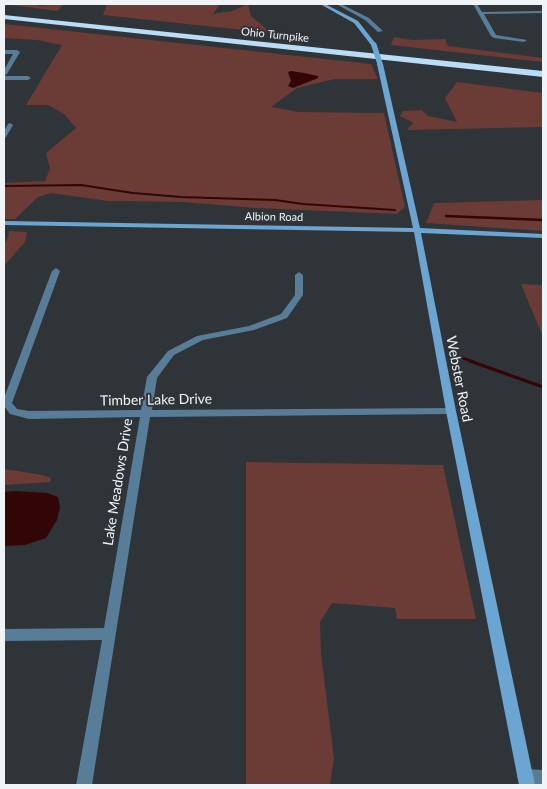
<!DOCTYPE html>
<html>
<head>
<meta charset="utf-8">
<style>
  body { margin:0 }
  #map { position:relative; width:547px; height:789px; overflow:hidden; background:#2f3438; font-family:Lato,sans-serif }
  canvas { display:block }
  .frame { position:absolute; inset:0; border:5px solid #f0f4f6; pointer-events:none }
</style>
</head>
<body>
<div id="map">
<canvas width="547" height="789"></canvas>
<div class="frame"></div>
</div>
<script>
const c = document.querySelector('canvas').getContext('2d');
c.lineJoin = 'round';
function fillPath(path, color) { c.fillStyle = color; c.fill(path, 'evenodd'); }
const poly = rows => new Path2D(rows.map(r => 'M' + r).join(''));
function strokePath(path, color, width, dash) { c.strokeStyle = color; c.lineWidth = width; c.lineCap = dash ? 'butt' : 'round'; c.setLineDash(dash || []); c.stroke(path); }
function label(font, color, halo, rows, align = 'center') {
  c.font = font + ' Lato,sans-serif'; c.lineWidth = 4; c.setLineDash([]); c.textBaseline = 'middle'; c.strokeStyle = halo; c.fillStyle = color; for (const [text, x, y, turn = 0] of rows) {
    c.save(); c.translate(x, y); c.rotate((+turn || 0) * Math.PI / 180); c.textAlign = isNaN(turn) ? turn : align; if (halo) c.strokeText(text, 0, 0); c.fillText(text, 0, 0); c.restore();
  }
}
fillPath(poly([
  [4,4,40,4,38,6,64,4,57,11],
  [107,4,220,4,213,14,232,11,248,4,251,16,271,33,103,15],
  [4,24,371,64,378,79,335,79,297,88,271,107,299,112,384,113,405,207,397,214,255,208,183,202,108,201,51,193,38,197,15,219,4,219,4,183,45,181,50,169,46,153,76,128,64,114,48,105,26,105,62,45,37,40,4,38],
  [394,37,412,40,445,39,448,46,543,58,543,62,391,45],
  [457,82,543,93,543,127,408,130,409,127,414,123,400,116,403,111,422,110,428,116,457,122,445,98],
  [543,200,543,231,426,223,434,203],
  [9,231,27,232,25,242,4,266,4,244,8,238],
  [521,284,543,285,543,337],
  [246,462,443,465,476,619,397,619,395,608,332,603,320,622,321,654,334,758,330,785,246,785],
  [4,469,43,475,51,478,50,482,4,485]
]), '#6b3b36');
fillPath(poly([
  [291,71,304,73,318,76,318,78,293,88,288,86,291,81,288,72],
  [16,491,47,493,58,497,60,507,57,520,46,538,25,545,4,546,4,492]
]), '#320606');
strokePath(poly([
  [4,186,81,185,133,193,181,197,275,200,303,204,395,210]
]), '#320606', 2);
strokePath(poly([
  [446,216,543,220],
  [457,356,474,362]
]), '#320606', 2.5);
strokePath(poly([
  [470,361,543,387]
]), '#320606', 3);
fillPath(poly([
  [336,4,341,4,369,18,383,31,378,32,365,20,336,4],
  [473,4,477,4,482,12,543,11,543,13,484,14,496,35,527,40,524,42,494,38,491,36,473,4],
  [4,50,17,50,20,52,7,74,4,76,4,70,13,54,4,54,4,50],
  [4,76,28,76,31,78,28,80,4,80,4,76],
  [10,123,13,125,6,137,4,138,4,131,8,124,10,123],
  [56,268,60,271,12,403,17,409,29,411,141,410,147,377,168,351,197,336,249,326,281,314,295,295,295,275,299,272,303,275,303,295,287,318,254,330,203,340,174,355,157,378,152,410,451,408,456,411,451,414,150,417,92,785,76,785,102,640,4,641,4,629,104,628,140,417,29,419,10,414,4,406,4,398,52,271,56,268],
  [525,769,543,770,543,784,525,785,520,782,517,777,520,772,525,769]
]), '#587d98');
fillPath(poly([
  [320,4,325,4,358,21,376,44,376,46,372,46,354,23,320,4],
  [380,62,383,64,420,228,543,234,543,238,421,233,456,411,535,785,519,785,446,411,414,232,4,225,4,221,413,228,377,64,380,62]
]), '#6aa6d1');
fillPath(poly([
  [4,15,543,71,543,77,4,19,4,15]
]), '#b9dcf7');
strokePath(poly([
  [374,45,380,64]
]), '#6aa6d1', 5.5);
label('11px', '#f0f4f6', '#2f3438', [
  ["Ohio Turnpike",275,35,6],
  ["Albion Road",274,217,1]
]);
label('14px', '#f0f4f6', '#2f3438', [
  ["Webster Road",459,379,79],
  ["Timber Lake Drive",156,400,-1],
  ["Lake Meadows Drive",118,482,-81]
]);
</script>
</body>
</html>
